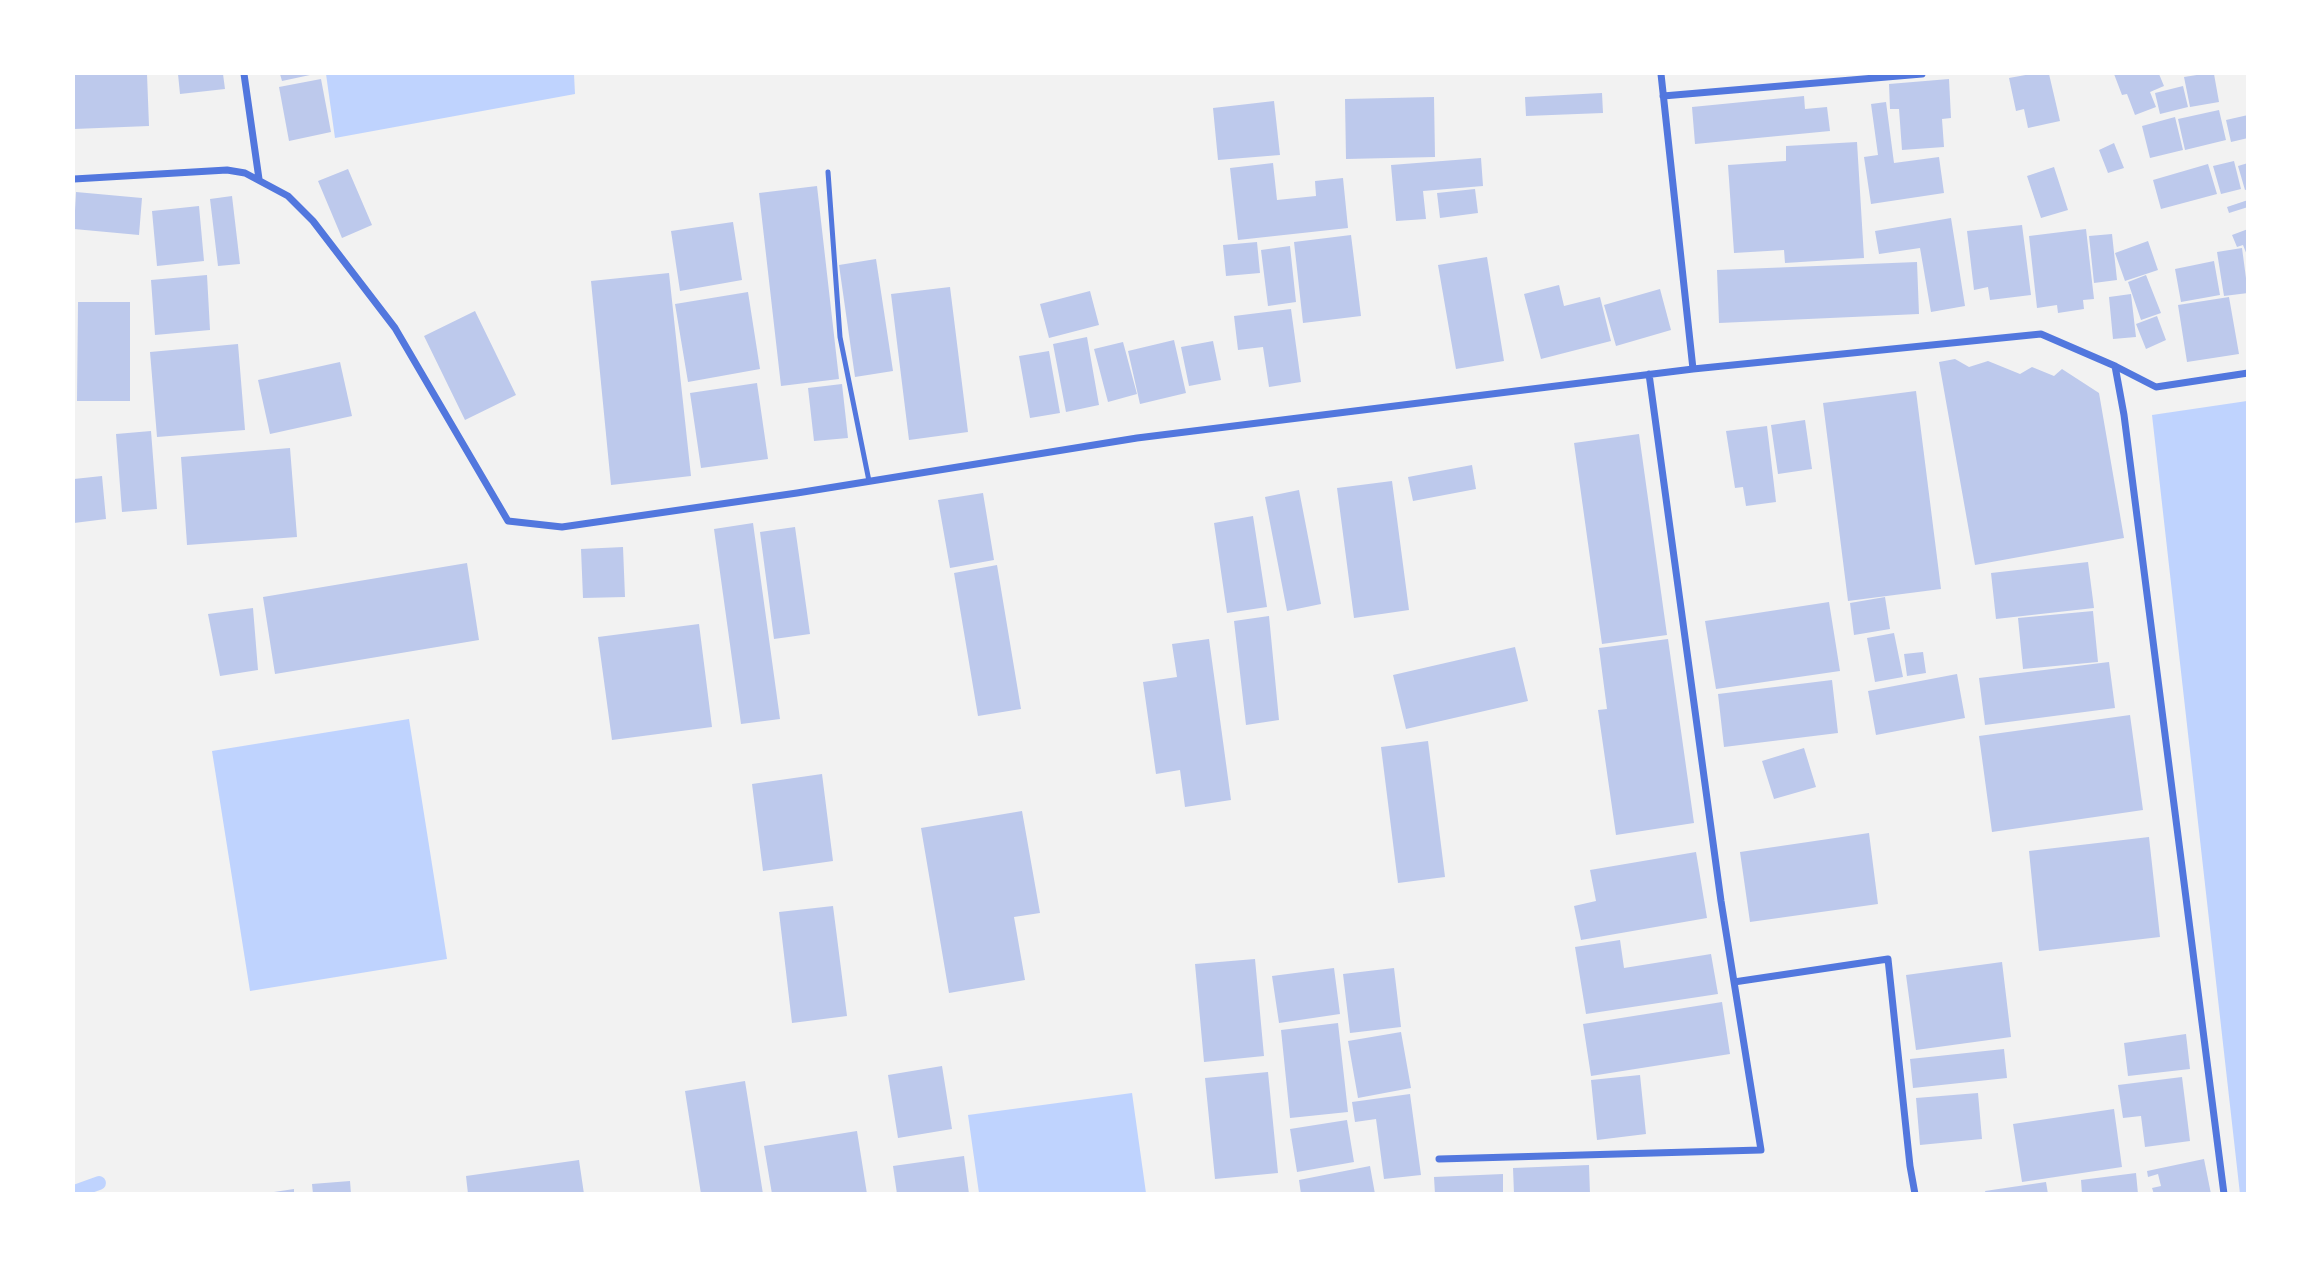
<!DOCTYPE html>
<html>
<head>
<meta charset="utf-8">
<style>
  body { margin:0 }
  #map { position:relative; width:2321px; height:1267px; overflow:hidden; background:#f2f2f2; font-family:"Exo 2",sans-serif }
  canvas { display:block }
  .frame { position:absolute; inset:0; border:75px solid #fff; pointer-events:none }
</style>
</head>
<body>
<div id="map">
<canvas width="2321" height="1267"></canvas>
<div class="frame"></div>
</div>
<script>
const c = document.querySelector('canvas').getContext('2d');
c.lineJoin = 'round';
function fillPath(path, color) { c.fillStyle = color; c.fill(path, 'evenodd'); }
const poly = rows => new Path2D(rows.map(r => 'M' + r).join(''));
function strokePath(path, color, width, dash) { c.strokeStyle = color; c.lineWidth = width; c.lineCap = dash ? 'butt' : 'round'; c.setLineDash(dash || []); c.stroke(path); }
fillPath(poly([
  [326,74,574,74,575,94,335,138],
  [2247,401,2248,1193,2240,1194,2152,415],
  [409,719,447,959,250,991,212,751],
  [1132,1093,1146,1193,979,1193,968,1115]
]), '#bfd3fe');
strokePath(poly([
  [74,1192,99,1183]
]), '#bfd3fe', 14);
fillPath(poly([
  [74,74,147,74,149,126,74,129],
  [178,74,223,74,225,89,180,94],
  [280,74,310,74,310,75,282,81],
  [2031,74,2049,74,2060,121,2028,128,2024,109,2016,111,2009,78],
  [2114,74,2159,74,2164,86,2150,92,2156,107,2135,115,2127,94,2122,95],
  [2203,74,2214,74,2219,102,2190,107,2184,77],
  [321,79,331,132,289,141,279,87],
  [1949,79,1951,118,1942,119,1944,147,1902,150,1899,109,1890,109,1889,84],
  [2183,86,2188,107,2160,114,2155,93],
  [1602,93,1603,113,1526,116,1525,97],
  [1804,96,1805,109,1827,107,1830,131,1695,144,1692,107],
  [1434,97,1435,157,1346,159,1345,99],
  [1274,101,1280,155,1218,160,1213,108],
  [1886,102,1894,163,1939,157,1944,193,1871,204,1864,157,1878,155,1871,104],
  [2219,110,2226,140,2185,150,2178,119],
  [2248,115,2248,138,2231,142,2226,120],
  [2175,117,2183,150,2150,158,2142,126],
  [1857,142,1864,258,1785,263,1784,250,1734,253,1728,165,1786,161,1786,146],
  [2114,143,2124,168,2108,173,2099,150],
  [1481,158,1483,186,1423,191,1426,219,1396,221,1391,165],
  [2234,161,2241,189,2221,194,2213,166],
  [1273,163,1277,200,1316,196,1315,181,1343,178,1348,228,1238,240,1230,168],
  [2248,163,2248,189,2245,190,2238,166],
  [2208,164,2217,194,2161,209,2153,180],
  [2054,167,2068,210,2041,218,2027,176],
  [348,169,372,225,342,238,318,181],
  [817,186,839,379,781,386,759,193],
  [1475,189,1478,213,1440,218,1437,193],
  [76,192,142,198,139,235,74,229],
  [232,196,240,264,218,266,210,199],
  [2248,200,2248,207,2229,213,2227,207],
  [199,206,204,261,157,266,152,211],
  [1951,218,1965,306,1931,312,1920,248,1879,254,1875,231],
  [733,222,742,280,680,291,671,231],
  [2022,225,2031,295,1990,300,1988,287,1974,290,1967,231],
  [2086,229,2094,299,2083,300,2084,309,2058,313,2057,305,2037,308,2029,236],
  [2248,229,2248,255,2247,255,2243,245,2237,247,2232,235],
  [2112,234,2117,280,2094,283,2089,236],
  [1351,235,1361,316,1303,323,1294,242],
  [2148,241,2158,270,2125,281,2115,253],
  [1257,242,1260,273,1226,276,1223,245],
  [1290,246,1296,302,1268,306,1261,250],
  [2242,248,2248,293,2224,296,2217,252],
  [1487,257,1504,361,1456,369,1438,265],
  [876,259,893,371,855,377,839,265],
  [2214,261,2220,295,2181,302,2175,269],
  [1917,262,1919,314,1719,323,1717,270],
  [669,273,691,476,611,485,591,281],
  [207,275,210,330,155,335,151,280],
  [2146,275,2161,313,2141,320,2128,282],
  [1559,285,1564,306,1600,297,1611,341,1541,359,1524,294],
  [950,287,968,432,909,440,891,294],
  [1660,289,1671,330,1616,346,1604,305],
  [1090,291,1099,325,1049,338,1040,304],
  [748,292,760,369,688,382,675,304],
  [2131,294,2136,337,2113,339,2109,297],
  [2229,297,2239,354,2187,362,2178,305],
  [78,302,130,302,130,401,77,401],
  [1291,309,1301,382,1269,387,1263,347,1238,350,1234,316],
  [475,311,516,395,465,420,424,336],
  [2157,316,2166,340,2146,349,2136,324],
  [1087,337,1099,405,1066,412,1053,344],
  [1174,340,1186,393,1140,404,1128,351],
  [1213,341,1221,380,1189,386,1181,347],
  [1123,342,1137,394,1108,402,1094,349],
  [238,344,245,430,157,437,150,352],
  [1049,351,1060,413,1030,418,1019,356],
  [1955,359,1969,367,1988,361,2020,374,2032,367,2054,376,2062,369,2099,393,2124,538,1975,565,1939,362],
  [340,362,352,416,270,434,258,380],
  [757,383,768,459,701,468,690,393],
  [842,384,848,438,814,441,808,388],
  [1916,391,1941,589,1848,601,1823,403],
  [1805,420,1812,469,1778,474,1771,425],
  [1767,426,1776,502,1746,506,1743,487,1735,488,1726,431],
  [151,431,157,509,122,512,116,434],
  [1639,434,1667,635,1602,644,1574,443],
  [290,448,297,537,187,545,181,457],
  [1472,465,1476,489,1413,501,1408,477],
  [102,476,106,519,74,523,74,479],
  [1392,481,1409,610,1354,618,1337,488],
  [1299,490,1321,604,1287,611,1265,497],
  [983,493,994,560,950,568,938,500],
  [1253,516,1267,607,1227,613,1214,523],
  [753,523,780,719,741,724,714,529],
  [795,527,810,634,774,639,760,532],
  [623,547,625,597,583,598,581,549],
  [2088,562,2094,608,1996,619,1991,573],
  [467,563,479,640,275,674,263,597],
  [997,565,1021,709,978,716,954,573],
  [1885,597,1890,629,1854,635,1850,603],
  [1829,602,1840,671,1716,689,1705,621],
  [253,608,258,670,220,676,208,614],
  [2093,611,2098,662,2023,669,2018,618],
  [1269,616,1279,720,1246,725,1234,621],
  [699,624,712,727,612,740,598,637],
  [1894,633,1903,677,1875,682,1867,638],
  [1209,639,1231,800,1185,807,1180,770,1156,774,1143,682,1177,677,1172,644],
  [1668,639,1694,823,1616,835,1598,710,1607,709,1599,648],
  [1515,647,1528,701,1406,729,1393,675],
  [1923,652,1926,673,1907,676,1904,654],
  [2109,662,2115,708,1985,725,1979,678],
  [1957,674,1965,718,1876,735,1868,691],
  [1832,680,1838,733,1724,747,1718,694],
  [2130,715,2143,810,1992,832,1979,736],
  [1428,741,1445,877,1398,883,1381,747],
  [1804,748,1816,787,1774,799,1762,761],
  [822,774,833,861,763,871,752,784],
  [1022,811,1040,913,1014,917,1025,980,949,993,921,828],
  [1869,833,1878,904,1750,922,1740,852],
  [2149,837,2160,937,2039,951,2029,851],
  [1696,852,1707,918,1581,940,1574,906,1596,901,1590,870],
  [833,906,847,1016,792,1023,779,912],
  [1620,940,1624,968,1711,954,1718,994,1586,1014,1575,947],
  [1255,959,1264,1056,1204,1062,1195,964],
  [2002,962,2011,1037,1916,1050,1906,975],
  [1334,968,1340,1014,1279,1023,1272,976],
  [1394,968,1401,1027,1350,1033,1343,974],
  [1722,1002,1730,1054,1591,1076,1583,1024],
  [1338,1023,1348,1112,1290,1118,1281,1030],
  [1401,1032,1411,1088,1358,1098,1348,1041],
  [2186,1034,2190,1069,2128,1076,2124,1043],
  [2004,1049,2007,1078,1913,1088,1910,1059],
  [942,1066,952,1129,898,1138,888,1075],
  [1268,1072,1278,1173,1215,1179,1205,1078],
  [1640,1075,1646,1134,1597,1140,1591,1080],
  [2182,1077,2190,1141,2145,1147,2141,1116,2123,1118,2118,1085],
  [745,1081,763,1194,701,1194,685,1091],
  [1978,1093,1982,1139,1920,1145,1916,1098],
  [1410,1094,1421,1175,1384,1179,1376,1119,1355,1122,1352,1102],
  [2114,1109,2122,1167,2022,1182,2013,1124],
  [1347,1120,1354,1162,1297,1172,1290,1129],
  [857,1131,867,1194,772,1194,764,1146],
  [964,1156,969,1194,897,1194,893,1166],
  [2204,1159,2211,1194,2154,1194,2152,1188,2161,1186,2158,1174,2148,1177,2147,1171],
  [579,1160,584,1194,468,1194,466,1176],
  [1589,1165,1590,1194,1514,1194,1513,1168],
  [1370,1166,1375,1194,1301,1194,1299,1180],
  [2136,1173,2138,1194,2082,1194,2081,1180],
  [1503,1174,1503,1194,1435,1194,1434,1177],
  [350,1181,351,1194,313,1194,312,1184],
  [2046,1182,2048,1194,1986,1194,1985,1191],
  [294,1189,294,1194,274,1194,274,1192]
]), '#bdc9ec');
strokePath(poly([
  [828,172,840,337,869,481]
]), '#5277de', 5);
strokePath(poly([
  [244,74,259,179],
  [1661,74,1693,369],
  [1663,96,1922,74],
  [74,179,227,170,245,173,288,196,313,221,395,328,508,521,562,527,797,493,1137,438,1693,369,2041,334,2115,366,2156,387,2248,373],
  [2115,366,2124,415,2224,1194],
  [1734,982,1888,959,1910,1166,1915,1194],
  [1439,1159,1761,1150,1721,901,1649,374]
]), '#5277de', 7);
</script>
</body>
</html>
